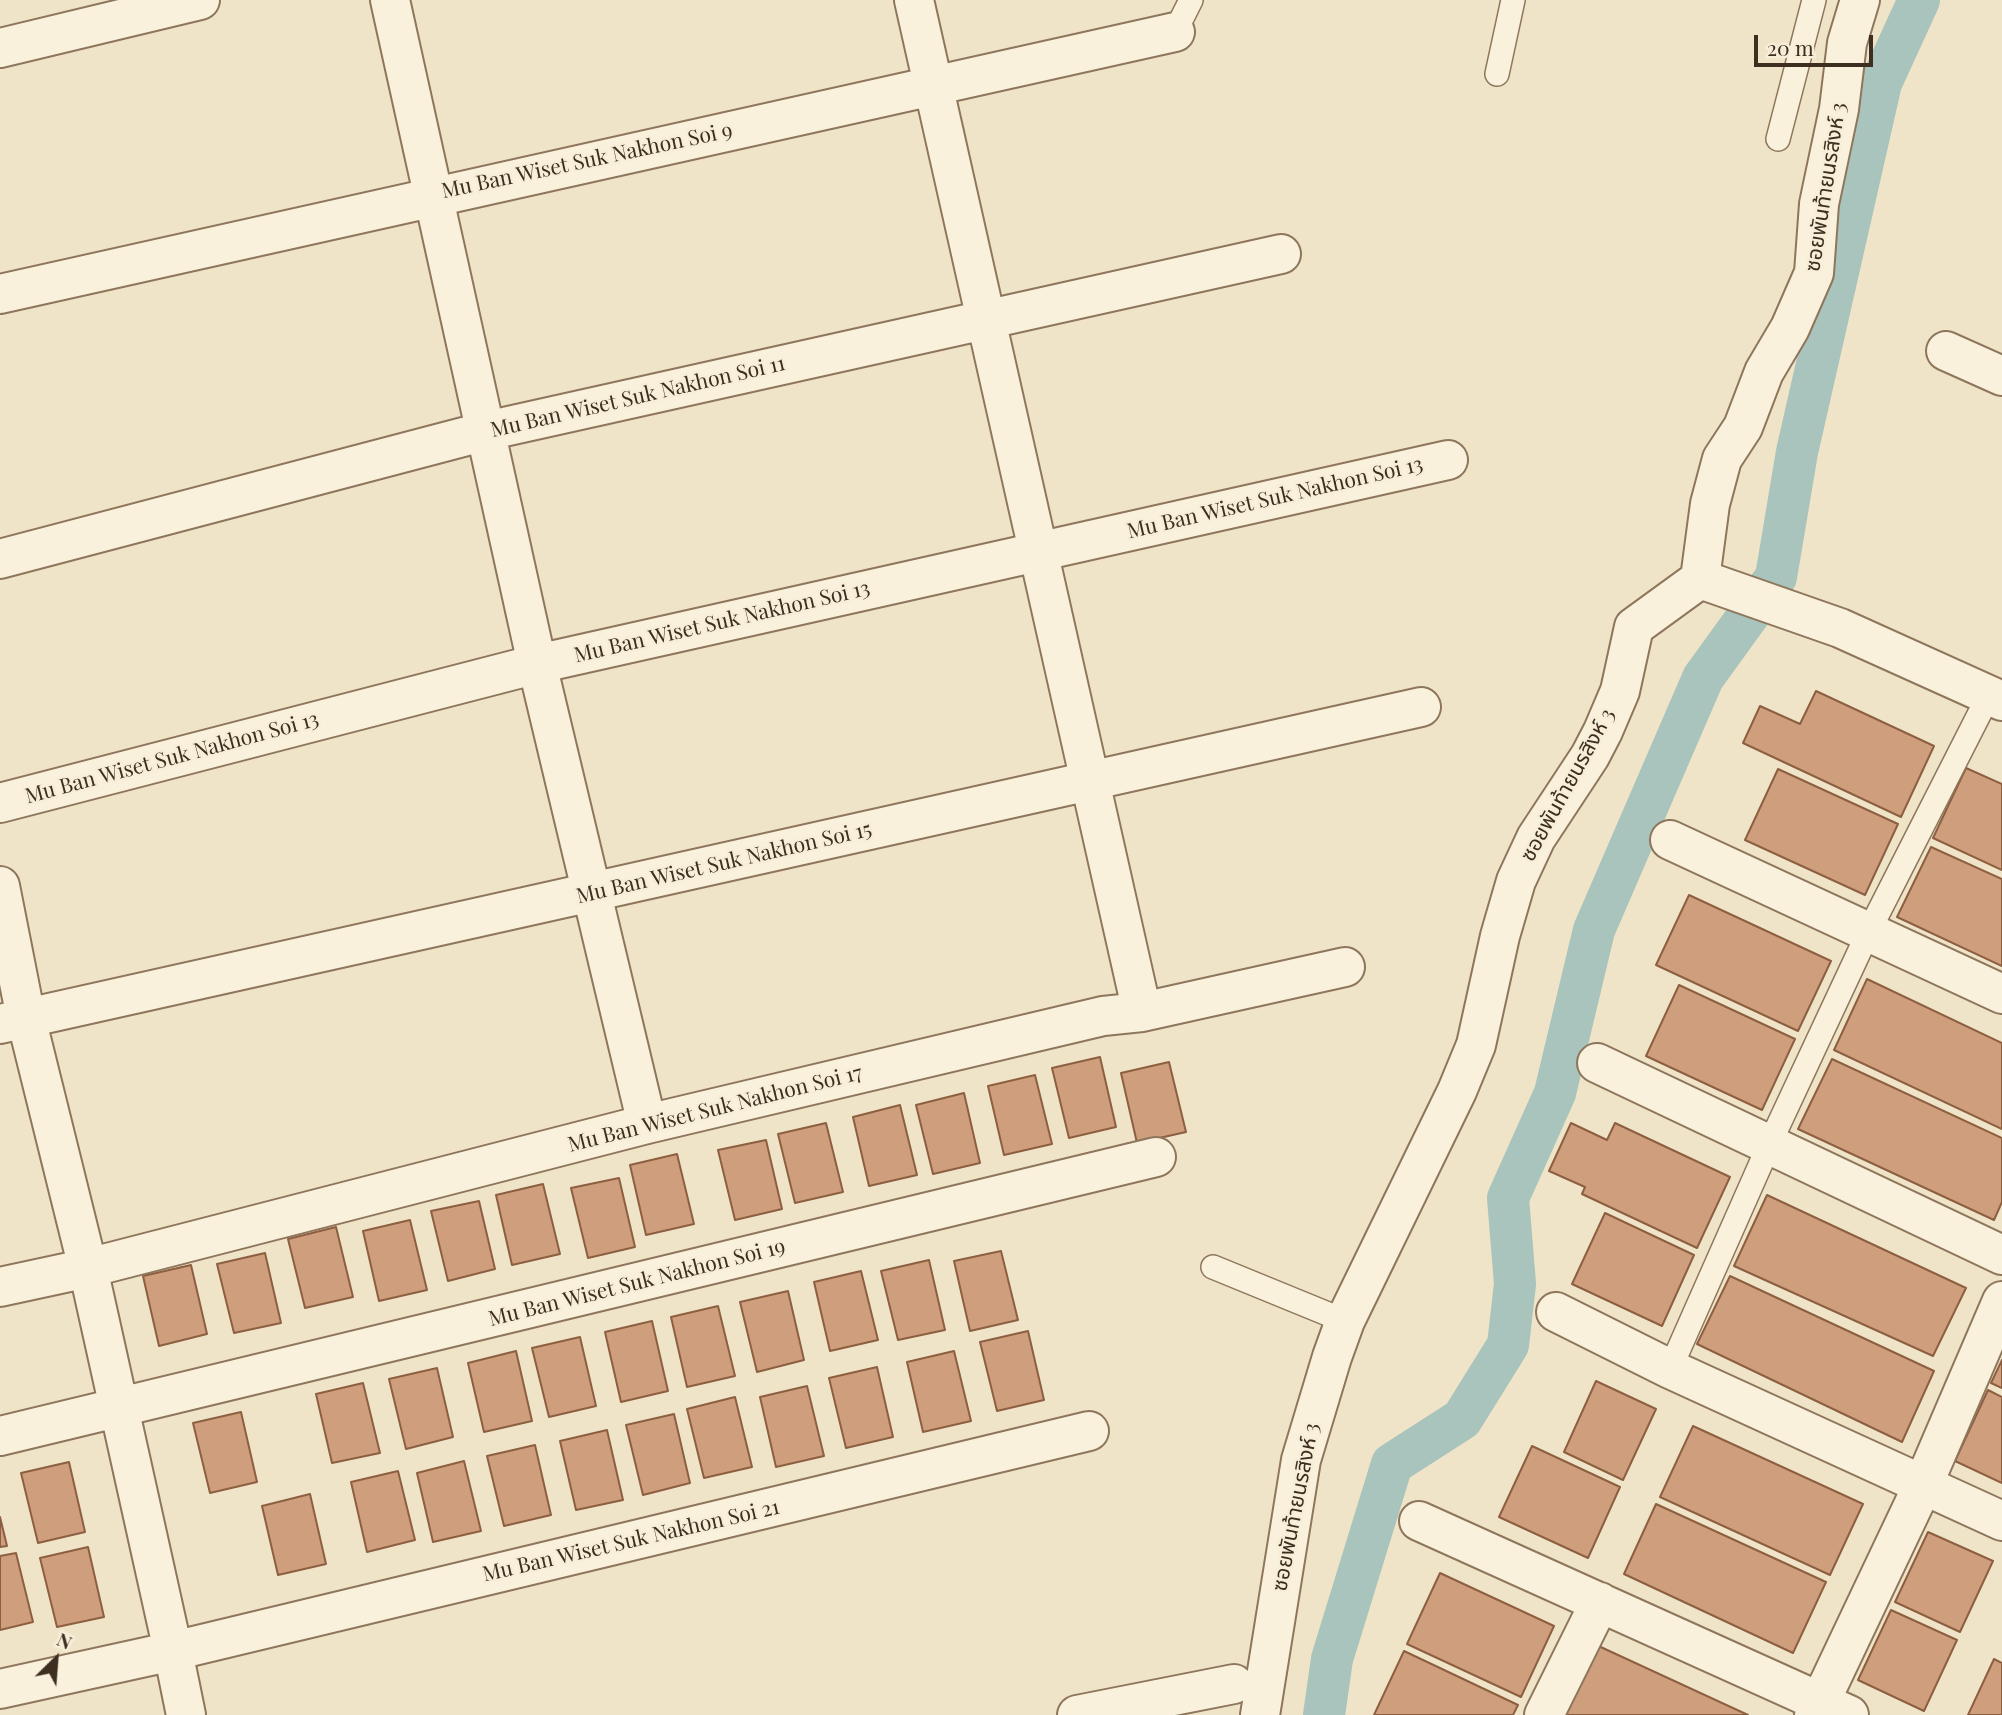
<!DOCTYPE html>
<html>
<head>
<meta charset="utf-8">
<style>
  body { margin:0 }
  #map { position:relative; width:2002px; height:1715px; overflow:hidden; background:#f0e4c8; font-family:"Playfair Display",serif }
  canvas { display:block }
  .north { position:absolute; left:21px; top:1624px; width:70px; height:70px; -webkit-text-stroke:5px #f7eed8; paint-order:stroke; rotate:25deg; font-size:19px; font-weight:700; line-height:28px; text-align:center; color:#3d2e20 }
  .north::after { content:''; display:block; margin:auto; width:24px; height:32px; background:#3d2e20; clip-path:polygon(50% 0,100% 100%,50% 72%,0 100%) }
  .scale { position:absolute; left:1754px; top:35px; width:119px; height:32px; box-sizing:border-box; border:4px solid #3d2e20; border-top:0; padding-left:9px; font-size:21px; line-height:24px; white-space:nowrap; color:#3d2e20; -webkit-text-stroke:5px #f7eed8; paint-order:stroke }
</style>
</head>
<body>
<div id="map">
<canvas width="2002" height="1715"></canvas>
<div class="north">N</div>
<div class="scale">20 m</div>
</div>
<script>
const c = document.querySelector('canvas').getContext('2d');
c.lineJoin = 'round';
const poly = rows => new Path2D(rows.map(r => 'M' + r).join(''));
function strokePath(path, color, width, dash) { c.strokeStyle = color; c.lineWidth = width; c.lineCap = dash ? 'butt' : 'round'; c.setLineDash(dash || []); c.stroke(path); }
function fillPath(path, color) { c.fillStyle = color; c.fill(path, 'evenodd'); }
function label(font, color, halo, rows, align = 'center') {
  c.font = font + ' "Playfair Display","Noto Sans Thai",serif'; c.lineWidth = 5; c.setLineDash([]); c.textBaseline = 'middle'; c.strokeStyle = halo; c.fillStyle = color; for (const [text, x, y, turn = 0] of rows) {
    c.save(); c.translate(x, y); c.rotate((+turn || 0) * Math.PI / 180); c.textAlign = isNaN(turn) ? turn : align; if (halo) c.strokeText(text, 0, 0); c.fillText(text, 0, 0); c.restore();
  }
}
strokePath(poly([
  [1324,1715,1332,1659,1392,1464,1462,1419,1508,1345,1515,1284,1508,1198,1555,1093,1594,930,1703,678,1776,577,1797,452,1881,83,1919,0]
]), '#a9c4bc', 42);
const building = poly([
  [1816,691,1934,746,1901,817,1743,743,1760,706,1800,724,1816,691],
  [1966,768,2002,784,2002,870,1933,838,1966,768],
  [1778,769,1898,824,1865,895,1745,840,1778,769],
  [1931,847,2002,879,2002,966,1897,917,1931,847],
  [1689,895,1831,961,1798,1031,1656,965,1689,895],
  [1867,979,2002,1043,2002,1129,1834,1050,1867,979],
  [1679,985,1795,1039,1762,1110,1646,1056,1679,985],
  [1100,1057,1116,1127,1069,1138,1052,1068,1100,1057],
  [1832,1059,2002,1138,2002,1202,1994,1220,1798,1129,1832,1059],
  [1169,1062,1186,1132,1137,1143,1121,1073,1169,1062],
  [1035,1075,1052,1144,1004,1155,988,1086,1035,1075],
  [964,1093,980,1163,933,1174,916,1105,964,1093],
  [900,1105,917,1175,869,1186,853,1117,900,1105],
  [826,1123,843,1192,795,1203,778,1134,826,1123],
  [1571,1123,1607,1140,1615,1123,1730,1177,1697,1248,1582,1194,1585,1187,1549,1171,1571,1123],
  [766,1140,782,1209,735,1220,718,1150,766,1140],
  [677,1154,694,1224,646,1235,630,1165,677,1154],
  [619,1178,635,1247,588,1258,571,1188,619,1178],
  [543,1184,560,1254,512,1265,496,1195,543,1184],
  [1767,1195,1966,1288,1933,1356,1734,1266,1767,1195],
  [479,1201,495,1269,448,1281,431,1211,479,1201],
  [1605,1213,1694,1255,1662,1326,1572,1284,1605,1213],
  [410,1220,427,1290,379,1301,363,1231,410,1220],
  [336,1227,353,1297,305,1308,288,1239,336,1227],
  [1001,1251,1018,1320,970,1331,954,1261,1001,1251],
  [265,1253,281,1323,234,1333,217,1264,265,1253],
  [929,1260,945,1330,898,1340,881,1271,929,1260],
  [191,1265,207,1334,159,1346,143,1276,191,1265],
  [861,1271,878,1340,830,1351,814,1282,861,1271],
  [1730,1276,1934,1371,1902,1442,1697,1344,1730,1276],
  [788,1291,804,1360,757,1372,740,1302,788,1291],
  [718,1306,735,1376,687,1387,671,1317,718,1306],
  [652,1321,668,1391,621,1402,605,1332,652,1321],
  [1028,1331,1044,1400,997,1411,980,1342,1028,1331],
  [580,1337,596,1406,549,1417,532,1348,580,1337],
  [516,1351,532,1421,484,1432,468,1363,516,1351],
  [954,1351,971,1421,923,1432,907,1362,954,1351],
  [2002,1360,2002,1388,1991,1383,2002,1360],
  [877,1367,893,1437,846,1448,829,1378,877,1367],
  [437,1368,453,1437,406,1449,389,1379,437,1368],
  [1596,1381,1656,1409,1623,1480,1564,1452,1596,1381],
  [363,1383,380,1453,332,1463,316,1394,363,1383],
  [807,1386,824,1456,776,1467,760,1397,807,1386],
  [1988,1390,2002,1397,2002,1483,1955,1461,1988,1390],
  [735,1397,752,1467,704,1478,687,1409,735,1397],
  [241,1412,257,1482,210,1493,193,1423,241,1412],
  [674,1414,690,1483,643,1495,626,1425,674,1414],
  [1693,1426,1863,1504,1830,1575,1660,1497,1693,1426],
  [607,1430,623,1500,576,1510,560,1441,607,1430],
  [535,1445,551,1515,504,1526,487,1456,535,1445],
  [1532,1446,1620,1487,1588,1558,1499,1517,1532,1446],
  [464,1461,481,1531,433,1542,417,1473,464,1461],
  [69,1462,85,1532,38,1543,21,1473,69,1462],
  [398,1471,415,1540,367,1552,351,1482,398,1471],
  [310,1494,326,1564,278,1575,262,1506,310,1494],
  [1656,1504,1826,1582,1793,1653,1624,1574,1656,1504],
  [0,1517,7,1546,0,1547,0,1517],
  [1928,1532,1993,1561,1960,1632,1895,1602,1928,1532],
  [88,1547,104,1617,57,1627,40,1558,88,1547],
  [16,1553,33,1622,0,1630,0,1556,16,1553],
  [1440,1573,1554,1626,1521,1697,1407,1644,1440,1573],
  [1891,1610,1957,1640,1924,1711,1858,1680,1891,1610],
  [1592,1643,1748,1715,1562,1715,1592,1643],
  [1404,1651,1518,1705,1513,1715,1374,1715,1404,1651],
  [1994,1659,2002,1663,2002,1715,1968,1715,1994,1659]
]);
fillPath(building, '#cf9f7d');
strokePath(building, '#8d5f41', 2);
const service = poly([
  [1175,32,1191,0],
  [1497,74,1513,0],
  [1778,139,1814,0],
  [1213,1267,1345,1321],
  [1670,1369,1770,1143,1869,931,1989,695]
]);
const minor = poly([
  [390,0,537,664,647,1124],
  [914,0,1142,1012],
  [0,48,200,0],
  [0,294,1175,32],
  [1946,351,2002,376],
  [0,559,486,431,1281,254],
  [1700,579,1840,628,2002,701],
  [0,803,537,664,1448,460],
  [1670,840,2002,994],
  [0,886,26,1018,88,1268,173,1651,186,1715],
  [0,1024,1421,707],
  [1597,1063,2002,1255],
  [0,1287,88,1268,647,1124,1103,1016,1142,1012,1345,967],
  [1556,1312,1670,1369,2002,1521],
  [0,1436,1156,1157],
  [1419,1521,1849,1715],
  [0,1689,173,1651,1089,1431],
  [1077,1715,1234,1684],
  [1544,1715,1600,1602],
  [1814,1715,1923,1485,2002,1301]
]);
const tertiary = poly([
  [1260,1715,1301,1460,1332,1357,1345,1321,1457,1091,1476,1045,1500,936,1516,881,1536,838,1590,756,1603,731,1620,691,1634,627,1700,579,1710,504,1722,459,1743,427,1764,372,1790,328,1814,273,1819,204,1839,109,1847,43,1860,0]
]);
strokePath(service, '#8d765c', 26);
strokePath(minor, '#8d765c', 42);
strokePath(tertiary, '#8d765c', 42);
strokePath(service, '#faf1dc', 23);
strokePath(minor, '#faf1dc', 38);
strokePath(tertiary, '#faf1dc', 38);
label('21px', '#3d2e20', '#f7eed8', [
  ["Mu Ban Wiset Suk Nakhon Soi 9",587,161,-12],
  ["ซอยพันท้ายนรสิงห์ 3",1826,187,-81],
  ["Mu Ban Wiset Suk Nakhon Soi 11",638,397,-13],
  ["Mu Ban Wiset Suk Nakhon Soi 13",1275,498,-13],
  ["Mu Ban Wiset Suk Nakhon Soi 13",722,622,-13],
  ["Mu Ban Wiset Suk Nakhon Soi 13",172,758,-15],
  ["ซอยพันท้ายนรสิงห์ 3",1568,785,-61],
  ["Mu Ban Wiset Suk Nakhon Soi 15",724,863,-13],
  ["Mu Ban Wiset Suk Nakhon Soi 17",715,1109,-14],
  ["Mu Ban Wiset Suk Nakhon Soi 19",637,1283,-14],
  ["ซอยพันท้ายนรสิงห์ 3",1296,1507,-79],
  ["Mu Ban Wiset Suk Nakhon Soi 21",631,1541,-13]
]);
</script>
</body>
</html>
